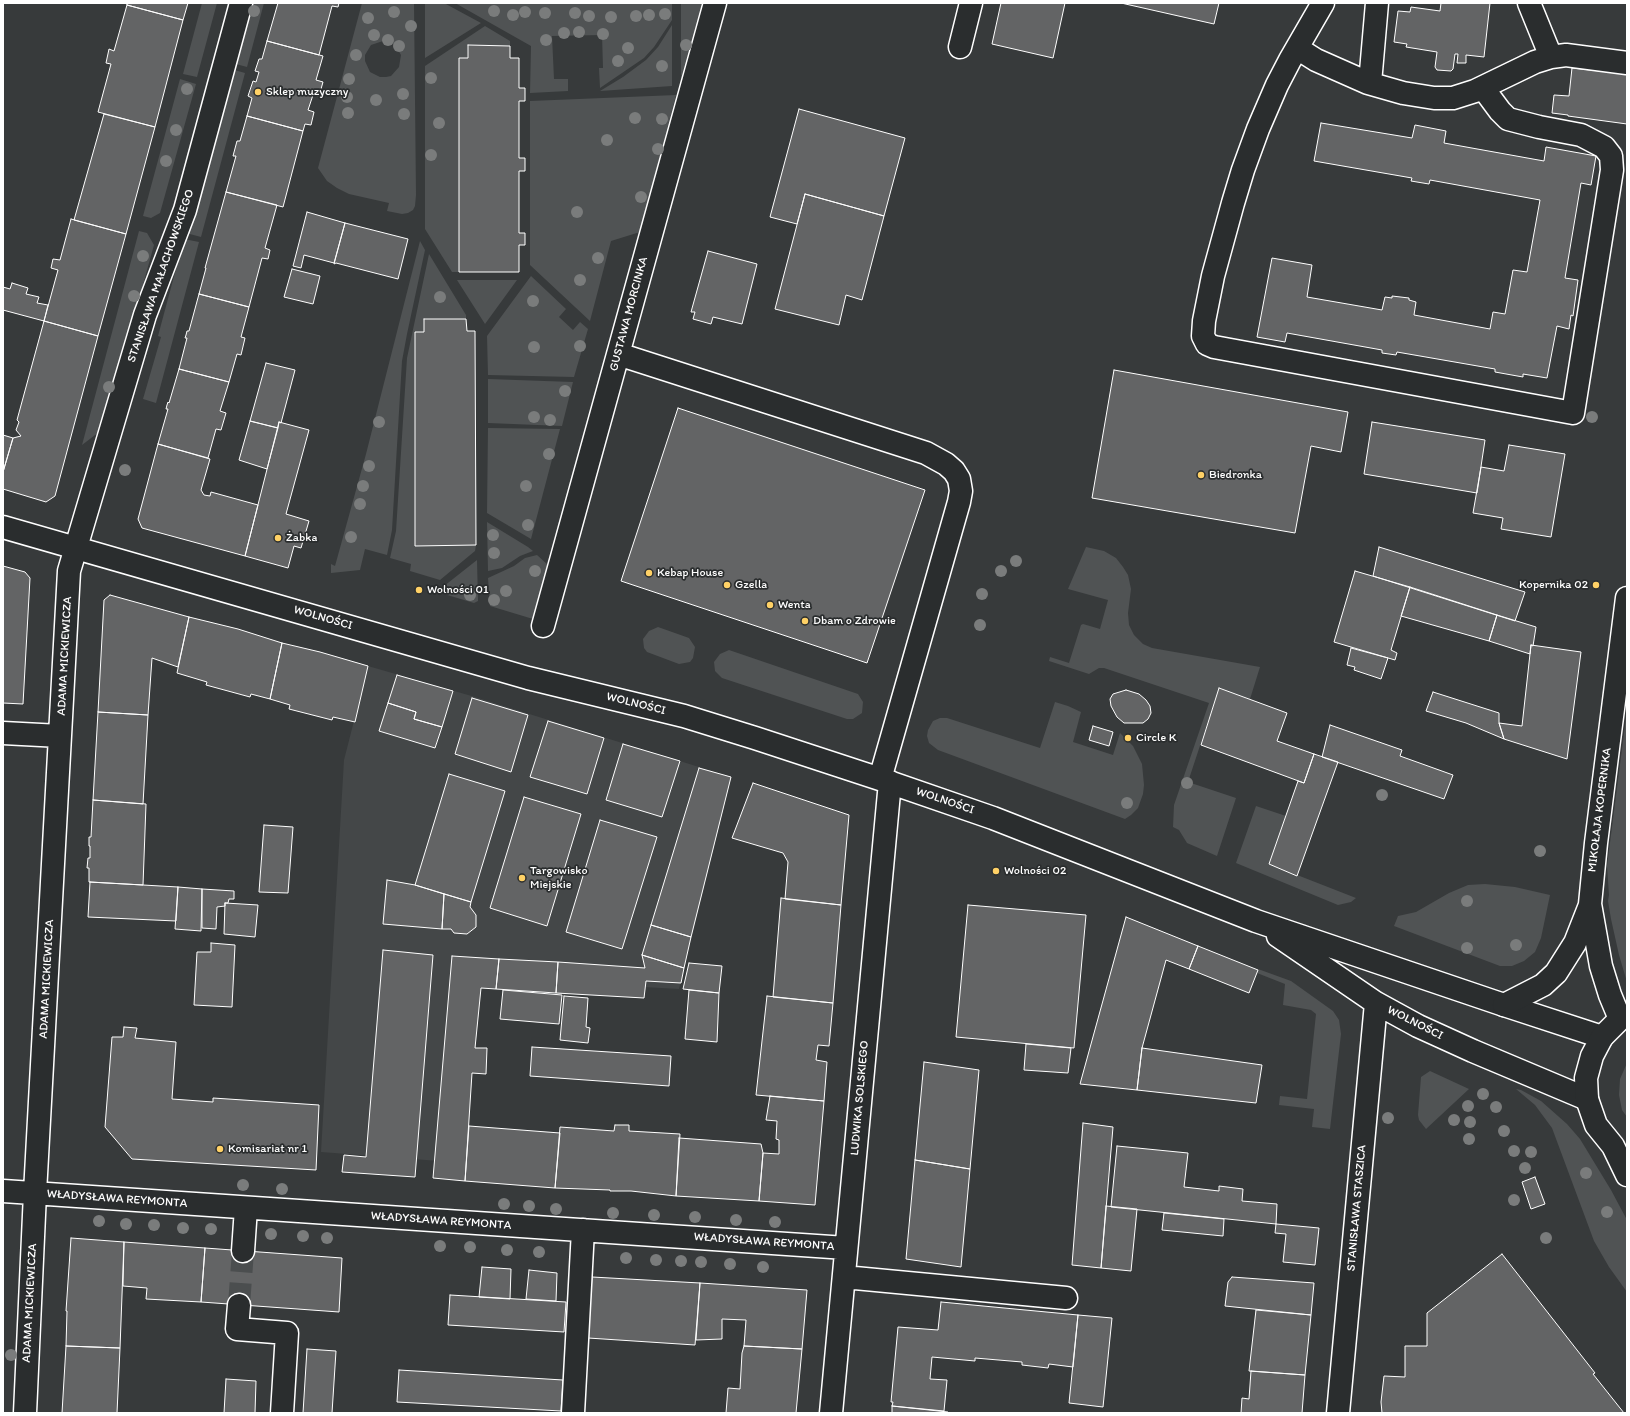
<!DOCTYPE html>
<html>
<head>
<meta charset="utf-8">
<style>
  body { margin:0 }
  #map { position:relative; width:1630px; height:1416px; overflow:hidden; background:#373a3b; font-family:Itim,sans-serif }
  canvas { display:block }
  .frame { position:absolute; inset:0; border:4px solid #fff; pointer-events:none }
</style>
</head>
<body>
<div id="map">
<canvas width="1630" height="1416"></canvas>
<div class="frame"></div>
</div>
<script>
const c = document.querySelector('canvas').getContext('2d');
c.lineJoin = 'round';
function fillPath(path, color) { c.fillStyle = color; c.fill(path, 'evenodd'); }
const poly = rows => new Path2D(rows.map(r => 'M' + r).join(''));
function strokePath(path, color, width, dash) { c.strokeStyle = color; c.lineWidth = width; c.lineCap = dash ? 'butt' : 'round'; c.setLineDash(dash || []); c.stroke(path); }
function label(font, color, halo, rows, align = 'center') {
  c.font = font + ' Itim,sans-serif'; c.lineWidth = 3.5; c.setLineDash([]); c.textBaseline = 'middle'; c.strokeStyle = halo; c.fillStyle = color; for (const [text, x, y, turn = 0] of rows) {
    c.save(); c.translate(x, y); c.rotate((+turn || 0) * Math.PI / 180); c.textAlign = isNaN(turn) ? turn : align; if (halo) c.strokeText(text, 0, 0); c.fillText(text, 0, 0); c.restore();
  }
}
fillPath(poly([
  [368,666,475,697,731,777,679,989,478,978,465,1163,321,1152,344,760]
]), '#444748');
fillPath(poly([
  [202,3,217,3,197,77,183,74],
  [249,3,264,3,247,67,232,63],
  [362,3,414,3,416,195,415,206,413,210,408,213,402,214,387,211,389,203,349,194,337,188,327,181,318,168],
  [383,41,389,42,394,45,398,50,401,55,399,67,391,76,386,77,380,77,370,72,365,61,365,55,371,45],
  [425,3,444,3,481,23,425,58],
  [455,3,672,3,672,20,654,47,644,58,600,88,599,68,603,68,602,35,552,36,554,79,568,79,568,91,530,93,531,46],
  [681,3,702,3,681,78],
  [672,25,672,86,600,91,623,77,646,60,658,47],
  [485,26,510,41,510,46,468,46,459,272,452,272,425,229,425,66],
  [231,69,245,73,201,237,186,233],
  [180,79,196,84,160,213,151,218,143,216],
  [676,95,640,232,611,241,590,321,530,265,530,101],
  [139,231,147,233,154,245,103,429,82,445],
  [184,239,199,242,156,403,143,399,161,337,158,336],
  [420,241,425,250,407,334,402,361,392,530,387,555,365,549,360,570,331,573,331,564,335,566,366,454],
  [429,254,466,315,466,319,424,319,424,332,415,332,415,545,476,545,475,551,440,580,410,571,411,564,390,558,396,531,407,358],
  [531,276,566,309,559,317,573,330,580,322,588,329,574,377,488,375,487,336],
  [457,280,517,280,485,324],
  [488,379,573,382,562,426,488,423],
  [488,428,560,429,531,539,487,513],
  [487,522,528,547,533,551,520,556,502,568,488,571],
  [1086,547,1104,551,1116,558,1123,567,1128,575,1131,589,1128,613,1129,625,1134,635,1143,644,1152,648,1260,667,1250,699,1219,688,1188,782,1236,798,1217,856,1187,843,1179,830,1173,827,1174,805,1209,703,1104,668,1099,668,1089,674,1049,661,1050,657,1069,663,1081,625,1083,624,1100,629,1108,600,1068,589],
  [537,555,548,565,533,619,490,606,488,578,514,566,525,558],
  [477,560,478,601,474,603,444,594,439,590],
  [658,627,689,638,695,647,693,658,690,662,679,664,647,652,644,648,643,639,649,631],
  [729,650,858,694,863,702,862,713,853,719,847,719,722,678,715,671,714,662,720,654],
  [1055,702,1068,706,1081,712,1073,742,1113,755,1120,733,1133,746,1142,764,1144,785,1143,794,1138,808,1131,815,1125,819,938,750,929,743,927,736,928,730,933,721,940,718,947,718,1040,748],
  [1627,710,1627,982,1619,955,1611,919,1608,901,1609,895,1607,866],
  [1256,806,1286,816,1269,864,1356,898,1351,902,1338,905,1236,863],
  [1485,884,1515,887,1550,895,1541,938,1535,952,1524,961,1512,966,1500,966,1394,926,1398,916,1416,912,1449,893,1468,885],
  [1258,969,1291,981,1333,1011,1339,1020,1341,1034,1330,1129,1312,1127,1314,1109,1279,1105,1280,1096,1307,1099,1316,1014,1311,1010,1283,1005,1285,984,1257,973],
  [1627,1063,1627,1117,1622,1110,1619,1095,1620,1079],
  [1430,1071,1469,1089,1426,1129,1419,1120,1418,1115,1421,1077],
  [1516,1089,1521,1090,1541,1101,1567,1124,1580,1139,1611,1190,1627,1220,1627,1292,1609,1267,1594,1241,1552,1128,1535,1105]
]), '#505354');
const building = poly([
  [127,3,188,3,183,20,127,5,127,3],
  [278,3,339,3,338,7,332,6,319,55,267,41,278,3],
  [1001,3,1065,3,1053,58,992,44,1001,3],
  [1121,3,1219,3,1214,24,1121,3],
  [1441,3,1490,3,1484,57,1466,55,1466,63,1457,63,1458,54,1455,54,1453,69,1451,71,1437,70,1435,67,1437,52,1406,47,1407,44,1394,42,1398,11,1410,12,1411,7,1440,11,1441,3],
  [127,5,183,20,155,127,98,112,111,64,106,63,109,49,114,51,127,5],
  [267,41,323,56,316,80,323,82,319,96,313,95,308,110,314,112,311,125,305,124,303,131,247,116,252,98,248,96,253,81,256,82,259,72,255,71,259,59,262,59,267,41],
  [468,45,510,46,510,58,519,58,519,88,525,88,525,101,519,101,519,158,525,158,525,171,519,171,519,233,525,233,525,245,519,245,519,272,459,272,459,58,468,58,468,45],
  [1572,68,1627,74,1627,124,1568,116,1568,115,1552,113,1554,95,1569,96,1572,68],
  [799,109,905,138,884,216,805,194,797,224,770,217,799,109],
  [104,114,155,127,126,234,74,220,104,114],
  [247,116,303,131,283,207,226,192,236,156,233,156,237,141,240,141,247,116],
  [1321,123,1412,138,1415,125,1446,131,1444,143,1544,161,1546,147,1596,156,1591,185,1581,183,1565,278,1578,280,1573,316,1571,315,1569,329,1557,326,1547,378,1523,374,1523,377,1495,372,1495,369,1397,352,1396,355,1382,353,1382,350,1287,333,1285,342,1257,337,1272,258,1312,265,1307,297,1382,310,1385,297,1392,298,1392,296,1409,298,1409,300,1416,302,1414,315,1490,329,1493,312,1505,314,1513,270,1527,272,1540,200,1430,180,1429,184,1411,181,1412,178,1314,161,1321,123],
  [226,192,277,205,265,248,270,250,268,259,262,258,249,307,199,294,206,268,205,268,226,192],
  [805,194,884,216,862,300,846,295,839,325,775,309,805,194],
  [307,212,345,223,334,263,304,255,301,268,293,266,307,212],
  [71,219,126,234,98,336,44,321,58,270,51,268,53,259,60,260,71,219],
  [345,223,408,239,398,279,336,263,334,264,345,223],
  [708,251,757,264,742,324,713,317,711,324,693,319,695,312,691,312,708,251],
  [292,269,320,276,313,304,284,297,292,269],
  [12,283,28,288,26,294,39,297,37,303,48,305,44,321,3,310,3,287,10,289,12,283],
  [199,294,249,307,241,337,245,338,241,355,237,354,229,382,179,369,187,338,185,338,186,335,187,331,189,331,199,294],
  [424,319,466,319,467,331,475,331,476,545,415,546,415,332,424,332,424,319],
  [44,321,98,336,55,496,46,502,3,489,3,472,13,438,21,436,16,430,19,422,17,420,44,321],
  [266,363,295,370,281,423,279,422,278,428,250,421,266,363],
  [179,369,229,382,220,411,226,413,221,430,216,429,208,458,158,444,168,409,166,409,167,405,168,402,169,403,179,369],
  [1114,370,1348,412,1341,452,1311,446,1295,533,1092,498,1114,370],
  [678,408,925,490,867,663,621,581,678,408],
  [250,421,278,428,267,469,239,460,250,421],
  [279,422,309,430,286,514,309,521,301,548,294,546,288,568,245,556,279,422],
  [1372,422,1485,440,1477,493,1364,474,1372,422],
  [3,435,13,438,3,472,3,435],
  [158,444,210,459,201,490,204,495,210,496,211,492,258,505,245,556,142,528,138,519,158,444],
  [1509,445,1565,454,1551,537,1501,529,1503,518,1473,513,1481,467,1504,471,1509,445],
  [1379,547,1525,592,1515,621,1373,576,1379,547],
  [3,566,25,572,30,578,23,704,3,703,3,566],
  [1355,571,1410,587,1391,650,1397,653,1395,660,1334,642,1355,571],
  [1410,587,1497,615,1489,641,1401,616,1410,587],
  [110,595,189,617,178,667,152,658,148,715,98,712,104,600,110,595],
  [1497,615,1536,627,1533,646,1531,645,1530,654,1489,641,1497,615],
  [189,617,238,629,282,643,270,699,251,694,250,697,206,685,207,682,177,673,189,617],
  [282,643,320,652,368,666,355,722,333,717,332,720,289,709,290,705,270,699,282,643],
  [1531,645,1581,652,1567,759,1504,739,1499,723,1522,726,1531,645],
  [1351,648,1388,658,1381,679,1354,670,1355,667,1347,665,1351,648],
  [397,675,453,691,442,727,414,719,416,712,388,703,397,675],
  [1219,688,1287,713,1277,741,1314,754,1304,783,1201,745,1219,688],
  [1126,690,1139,694,1146,700,1150,706,1151,713,1148,719,1143,723,1124,723,1117,717,1111,706,1110,699,1113,694,1126,690],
  [1433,692,1499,713,1499,723,1504,739,1466,723,1426,711,1433,692],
  [472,698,528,715,511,772,455,754,472,698],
  [388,703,416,712,414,719,442,727,435,748,379,731,388,703],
  [98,712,148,715,143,804,93,800,98,712],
  [548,721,604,738,587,794,530,777,548,721],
  [1330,725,1402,750,1400,756,1453,775,1444,799,1322,757,1330,725],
  [1093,726,1113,732,1109,746,1089,740,1093,726],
  [623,744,680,761,662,817,606,800,623,744],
  [1314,754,1338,762,1297,876,1269,864,1298,781,1304,783,1314,754],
  [699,768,731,777,691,937,651,925,699,768],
  [449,774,505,791,471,902,415,885,449,774],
  [753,783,849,815,841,905,785,899,788,862,783,853,732,838,753,783],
  [524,797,581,814,547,926,490,908,524,797],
  [93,800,146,804,143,885,89,882,89,868,87,868,88,858,90,858,90,846,89,846,89,837,91,837,93,800],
  [600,820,657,837,622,949,566,932,600,820],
  [264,825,293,827,288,893,259,892,264,825],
  [387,880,415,885,444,894,442,929,383,924,387,880],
  [90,882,178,887,176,921,88,917,90,882],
  [178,887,202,889,201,931,175,929,178,887],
  [202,889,234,891,234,899,229,899,228,903,225,903,225,906,217,907,216,929,202,928,202,889],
  [444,894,471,902,470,907,476,915,476,927,467,934,454,933,451,929,442,929,444,894],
  [781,898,841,905,833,1003,773,997,781,898],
  [225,903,258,905,255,937,224,934,225,903],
  [968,905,1086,915,1074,1048,956,1037,968,905],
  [1126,917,1198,946,1189,969,1166,960,1142,1048,1137,1090,1080,1084,1126,917],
  [651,925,691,937,684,968,642,955,651,925],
  [211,943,235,945,232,1007,194,1005,197,952,211,952,211,943],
  [1198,946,1258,970,1249,993,1189,969,1198,946],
  [383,950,433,955,415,1177,342,1172,344,1155,366,1157,383,950],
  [642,955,684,968,681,983,646,981,644,998,556,993,558,962,645,968,642,955],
  [452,956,499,959,496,989,481,988,475,1048,487,1048,486,1074,472,1073,465,1181,433,1178,452,956],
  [499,959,558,962,556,993,496,989,499,959],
  [689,963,722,966,719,993,683,989,689,963],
  [503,990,562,995,559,1024,500,1019,503,990],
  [689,990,719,993,717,1042,685,1039,689,990],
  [564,996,588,998,586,1027,590,1028,588,1043,560,1040,564,996],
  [767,996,833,1003,829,1046,818,1045,816,1060,827,1062,824,1101,756,1095,767,996],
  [124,1027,137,1028,135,1038,176,1042,172,1099,213,1102,213,1098,319,1105,316,1170,132,1159,105,1127,112,1037,123,1037,124,1027],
  [1026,1044,1071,1048,1068,1073,1024,1070,1026,1044],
  [532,1047,671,1056,669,1086,530,1076,532,1047],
  [1142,1048,1262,1065,1256,1103,1137,1090,1142,1048],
  [924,1062,979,1070,970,1169,915,1160,924,1062],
  [770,1096,824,1101,815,1205,759,1201,763,1153,779,1154,779,1140,776,1139,777,1121,766,1120,770,1096],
  [1083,1123,1113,1127,1101,1268,1072,1265,1083,1123],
  [615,1125,629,1125,629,1131,680,1134,676,1196,631,1191,610,1191,610,1190,555,1188,560,1127,614,1131,615,1125],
  [469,1126,560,1133,555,1188,465,1181,469,1126],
  [679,1138,761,1144,763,1153,759,1201,676,1196,679,1138],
  [1117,1146,1188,1153,1184,1187,1219,1191,1219,1186,1243,1189,1242,1201,1277,1204,1276,1224,1111,1207,1117,1146],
  [915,1160,970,1169,961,1267,906,1259,915,1160],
  [1535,1177,1545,1204,1531,1209,1522,1182,1535,1177],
  [1106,1206,1137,1209,1131,1271,1101,1268,1106,1206],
  [1164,1213,1224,1219,1223,1236,1162,1230,1164,1213],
  [1276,1224,1319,1228,1315,1265,1283,1262,1286,1234,1275,1233,1276,1224],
  [71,1238,124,1242,120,1348,66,1346,67,1311,66,1311,71,1238],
  [124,1242,205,1248,201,1302,146,1299,147,1288,123,1286,124,1242],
  [205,1248,342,1258,339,1312,201,1302,205,1248],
  [1502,1254,1595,1373,1593,1374,1624,1413,1382,1413,1381,1402,1384,1376,1405,1377,1405,1346,1427,1346,1427,1313,1502,1254],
  [482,1267,511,1269,510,1299,479,1297,482,1267],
  [529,1270,557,1273,556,1301,526,1299,529,1270],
  [592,1277,700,1283,695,1345,588,1338,592,1277],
  [1232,1277,1314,1283,1311,1315,1225,1306,1228,1282,1232,1277],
  [700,1283,807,1290,802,1349,744,1346,746,1320,722,1319,722,1339,696,1340,700,1283],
  [450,1295,566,1302,564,1332,448,1325,450,1295],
  [941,1302,1078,1315,1073,1367,1049,1364,1048,1368,1022,1365,1022,1362,975,1358,975,1361,932,1357,930,1379,947,1380,944,1411,892,1406,893,1402,891,1402,898,1327,938,1330,941,1302],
  [1256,1310,1311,1315,1305,1375,1249,1371,1256,1310],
  [1078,1315,1112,1318,1103,1407,1069,1403,1078,1315],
  [66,1346,120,1348,117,1413,62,1413,66,1346],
  [744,1346,802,1349,796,1413,726,1413,728,1388,740,1389,742,1353,744,1346],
  [307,1349,336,1351,332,1413,303,1413,307,1349],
  [399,1370,563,1380,561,1411,397,1402,399,1370],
  [1251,1371,1305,1375,1302,1413,1241,1413,1242,1398,1249,1399,1251,1371],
  [226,1379,256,1381,255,1413,224,1413,226,1379],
  [892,1406,948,1412,948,1413,892,1413,892,1406]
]);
fillPath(building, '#636465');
strokePath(building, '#fff', 1);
strokePath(poly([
  [239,1305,243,1251]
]), '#4b4e4f', 22, [22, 11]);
const minor = poly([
  [1323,3,1290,60,1277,85,1258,129,1243,170,1233,203,1213,276,1204,321,1203,336,1207,344,1214,347,1573,413,1612,170,1611,156,1604,147,1581,135,1539,127,1508,119,1500,111,1483,88],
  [1529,3,1551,57],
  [960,47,971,3],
  [1297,48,1316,60,1368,83,1403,93,1434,98,1453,98,1475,91,1535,62,1551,57,1566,55,1627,63],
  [1370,83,1377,3],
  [618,354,926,453,946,464,954,471,959,479,961,491,959,502,880,779],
  [3,527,528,678,684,716,755,738,880,779,993,818,1256,921,1504,1005,1602,1037],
  [543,626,715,3],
  [3,733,60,736],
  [1278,936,1376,1003,1418,1026,1473,1051,1587,1099],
  [3,1191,846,1248],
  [243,1251,246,1208],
  [844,1277,1066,1298],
  [239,1305,237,1329,287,1333,282,1413],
  [25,1413,35,1193,69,571,145,315,185,210,241,3],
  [573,1413,583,1230],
  [831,1413,890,782],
  [1338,1413,1376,1003]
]);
const major = poly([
  [1627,598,1596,843,1590,904,1601,966,1610,995,1620,1019,1602,1037,1592,1056,1586,1078,1587,1099,1596,1125,1613,1146,1627,1175],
  [1504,1005,1543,985,1556,973,1575,943,1590,905]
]);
strokePath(minor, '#fff', 25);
strokePath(major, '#fff', 25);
strokePath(minor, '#2a2d2e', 22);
strokePath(major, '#2a2d2e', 22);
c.fillStyle = '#7a7c7c';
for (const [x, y] of [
  [254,11],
  [494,11],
  [394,12],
  [525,12],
  [545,13],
  [575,13],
  [665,14],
  [513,15],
  [649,15],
  [589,16],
  [636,16],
  [611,17],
  [368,18],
  [411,26],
  [579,32],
  [564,33],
  [603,34],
  [374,35],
  [388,40],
  [546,40],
  [686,45],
  [399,46],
  [628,48],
  [356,55],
  [618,61],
  [662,66],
  [431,78],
  [349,79],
  [187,89],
  [403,94],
  [347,97],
  [376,100],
  [348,113],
  [404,114],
  [635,118],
  [662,119],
  [439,123],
  [176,130],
  [607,140],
  [658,149],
  [431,155],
  [166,161],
  [641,197],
  [577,212],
  [143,256],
  [598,258],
  [580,280],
  [134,296],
  [440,297],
  [533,301],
  [580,346],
  [534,347],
  [109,387],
  [565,391],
  [534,417],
  [1592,417],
  [550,420],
  [379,422],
  [549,454],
  [369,466],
  [125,470],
  [363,486],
  [526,486],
  [360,504],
  [528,525],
  [493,535],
  [351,537],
  [494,553],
  [1016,561],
  [535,571],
  [1001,571],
  [506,591],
  [982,594],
  [470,595],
  [494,600],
  [980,625],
  [1187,783],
  [1382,795],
  [1127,803],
  [1540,851],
  [1467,901],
  [1516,945],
  [1467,948],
  [1483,1094],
  [1468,1106],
  [1496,1107],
  [1388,1118],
  [1454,1120],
  [1470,1122],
  [1504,1131],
  [1469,1139],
  [1514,1151],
  [1531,1152],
  [1525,1168],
  [1586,1173],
  [243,1185],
  [282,1189],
  [1514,1200],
  [504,1204],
  [529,1206],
  [556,1209],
  [1607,1212],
  [613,1213],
  [654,1215],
  [695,1217],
  [736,1220],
  [99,1221],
  [775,1222],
  [126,1224],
  [154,1225],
  [183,1228],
  [211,1229],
  [271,1234],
  [303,1236],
  [327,1238],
  [1546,1238],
  [440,1246],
  [470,1247],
  [507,1250],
  [539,1252],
  [626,1258],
  [656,1260],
  [681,1261],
  [701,1262],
  [730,1264],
  [763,1267],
  [11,1355]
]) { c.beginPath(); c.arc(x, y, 6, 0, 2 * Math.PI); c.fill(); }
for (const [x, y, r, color] of [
  [258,92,4,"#ffd166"],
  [1201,475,4,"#ffd166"],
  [278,538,4,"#ffd166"],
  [649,573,4,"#ffd166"],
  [727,585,4,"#ffd166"],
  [1596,585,4,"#ffd166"],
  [419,590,4,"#ffd166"],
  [770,605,4,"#ffd166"],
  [805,621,4,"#ffd166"],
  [1128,738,4,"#ffd166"],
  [996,871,4,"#ffd166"],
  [522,878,4,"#ffd166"],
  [220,1149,4,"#ffd166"]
]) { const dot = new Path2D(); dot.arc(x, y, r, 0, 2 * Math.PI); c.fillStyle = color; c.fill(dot); strokePath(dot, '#2a2d2e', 1.5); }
label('12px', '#fff', '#2a2d2e', [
  ["Sklep muzyczny",266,92],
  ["Biedronka",1209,475],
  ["Żabka",286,538],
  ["Kebap House",657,573],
  ["Gzella",735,585],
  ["Kopernika 02",1588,585,"right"],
  ["Wolności 01",427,590],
  ["Wenta",778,605],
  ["Dbam o Zdrowie",813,621],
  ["Circle K",1136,738],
  ["Targowisko",530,871],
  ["Miejskie",530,885],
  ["Wolności 02",1004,871],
  ["Komisariat nr 1",228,1149]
], 'left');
label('12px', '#fff', '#2a2d2e', [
  ["STANISŁAWA MAŁACHOWSKIEGO",161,276,-71],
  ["GUSTAWA MORCINKA",629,314,-75],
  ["WOLNOŚCI",323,618,16],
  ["ADAMA MICKIEWICZA",65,656,-87],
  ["WOLNOŚCI",636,704,14],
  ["WOLNOŚCI",945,801,19],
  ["MIKOŁAJA KOPERNIKA",1600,810,-83],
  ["ADAMA MICKIEWICZA",47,979,-87],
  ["WOLNOŚCI",1415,1023,27],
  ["LUDWIKA SOLSKIEGO",860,1098,-85],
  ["WŁADYSŁAWA REYMONTA",117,1199,4],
  ["STANISŁAWA STASZICA",1357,1208,-85],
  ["WŁADYSŁAWA REYMONTA",441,1221,4],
  ["WŁADYSŁAWA REYMONTA",764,1242,4],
  ["ADAMA MICKIEWICZA",30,1303,-87]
]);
</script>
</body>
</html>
